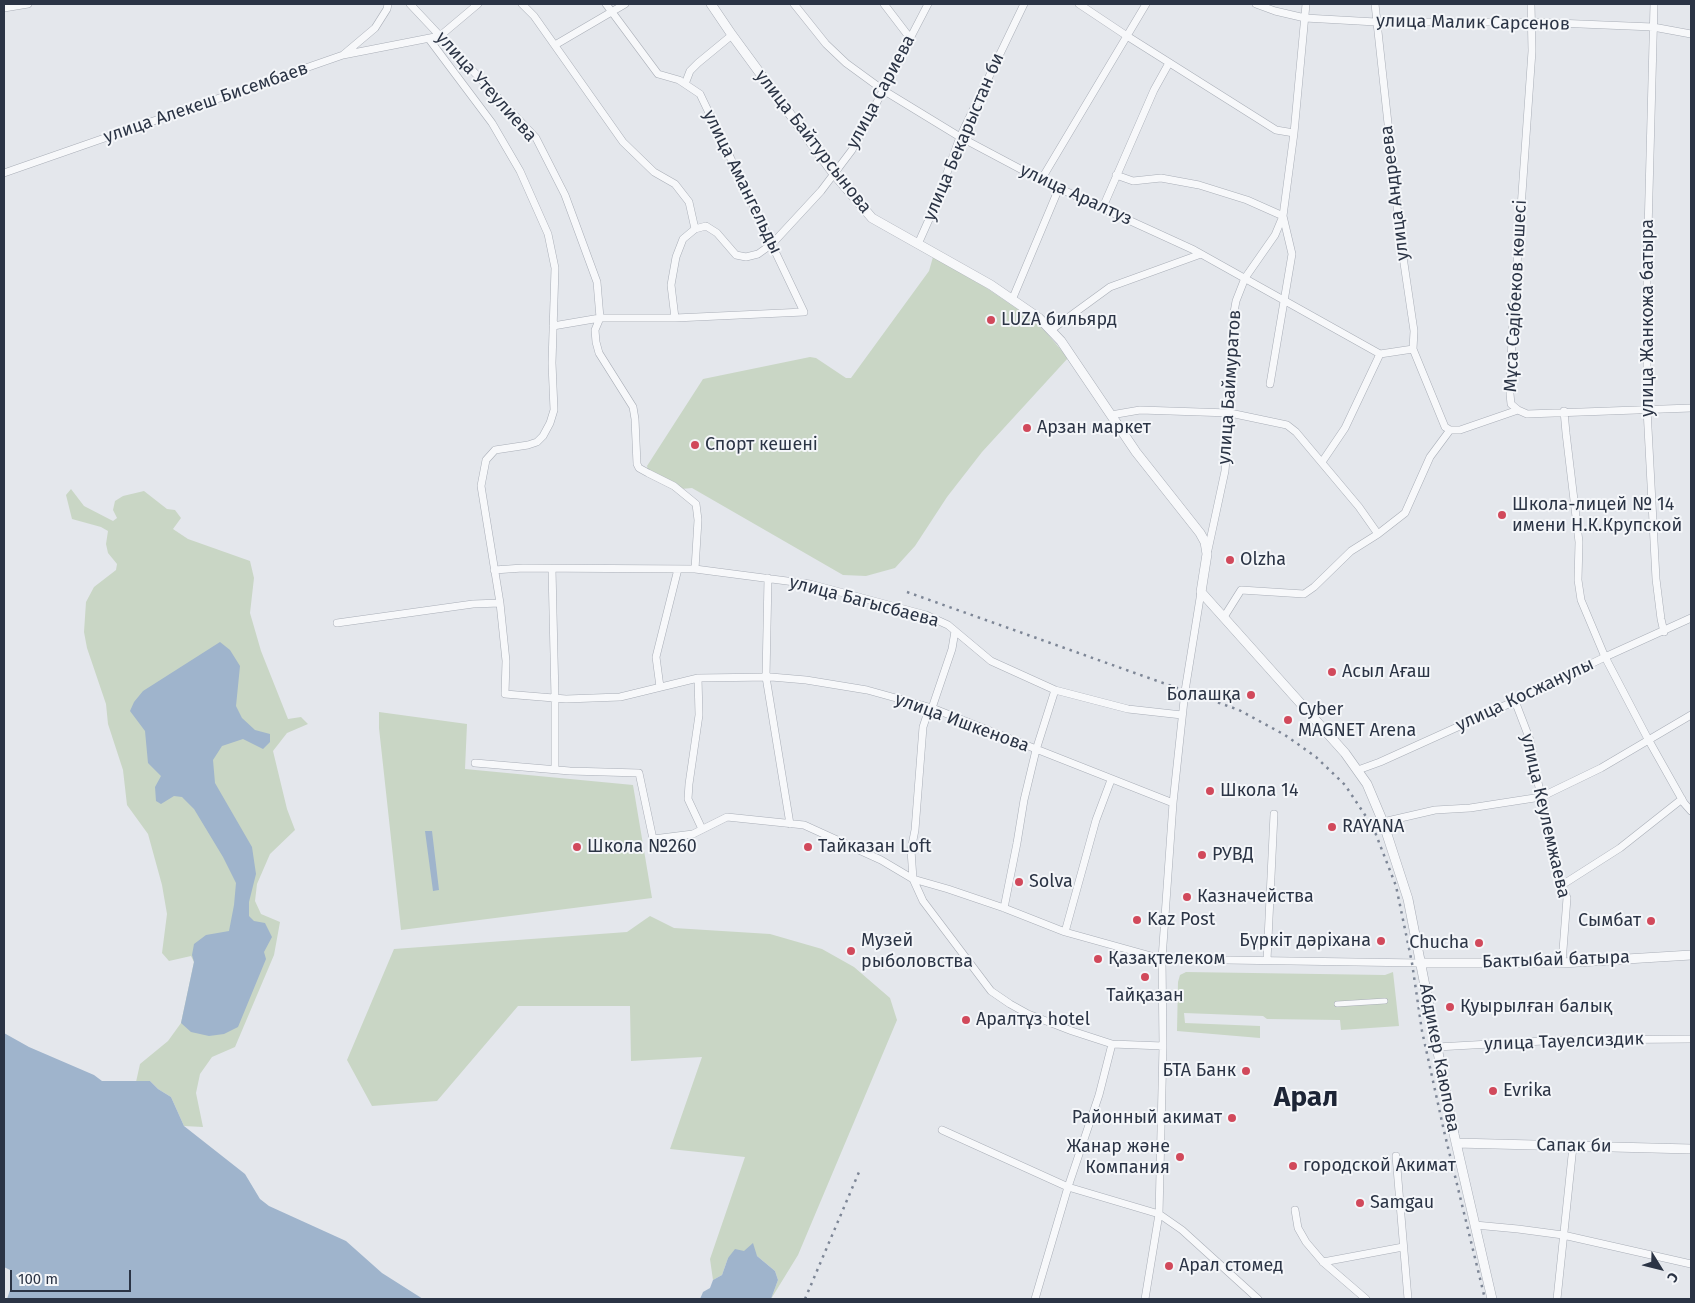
<!DOCTYPE html>
<html>
<head>
<meta charset="utf-8">
<style>
  body { margin:0 }
  #map { position:relative; width:1695px; height:1303px; overflow:hidden; background:#e4e7ec; font-family:"Fira Sans",sans-serif }
  canvas { display:block }
  .frame { position:absolute; inset:0; border:5px solid #2b3445; pointer-events:none }
  .north { position:absolute; left:1635px; top:1243px; width:50px; height:50px; -webkit-text-stroke:4px #f4f6f9; paint-order:stroke; rotate:126deg; font-size:14px; font-weight:700; line-height:20px; text-align:center; color:#2b3445 }
  .north::after { content:''; display:block; margin:auto; width:18px; height:22px; background:#2b3445; clip-path:polygon(50% 0,100% 100%,50% 72%,0 100%) }
  .scale { position:absolute; left:10px; top:1270px; width:121px; height:22px; box-sizing:border-box; border:2px solid #2b3445; border-top:0; padding-left:6px; font-size:15px; line-height:18px; white-space:nowrap; color:#2b3445; -webkit-text-stroke:4px #f4f6f9; paint-order:stroke }
</style>
</head>
<body>
<div id="map">
<canvas width="1695" height="1303"></canvas>
<div class="frame"></div>
<div class="north">С</div>
<div class="scale">100 m</div>
</div>
<script>
const c = document.querySelector('canvas').getContext('2d');
c.lineJoin = 'round';
function fillPath(path, color) { c.fillStyle = color; c.fill(path, 'evenodd'); }
const poly = rows => new Path2D(rows.map(r => 'M' + r).join(''));
function strokePath(path, color, width, dash) { c.strokeStyle = color; c.lineWidth = width; c.lineCap = dash ? 'butt' : 'round'; c.setLineDash(dash || []); c.stroke(path); }
function label(font, color, halo, rows, align = 'center') {
  c.font = font + ' "Fira Sans",sans-serif'; c.lineWidth = 4; c.setLineDash([]); c.textBaseline = 'middle'; c.strokeStyle = halo; c.fillStyle = color; for (const [text, x, y, turn = 0] of rows) {
    c.save(); c.translate(x, y); c.rotate((+turn || 0) * Math.PI / 180); c.textAlign = isNaN(turn) ? turn : align; if (halo) c.strokeText(text, 0, 0); c.fillText(text, 0, 0); c.restore();
  }
}
fillPath(poly([
  [933,257,985,287,1022,312,1045,331,1068,358,982,452,947,497,915,546,895,568,866,576,843,575,692,488,681,489,648,470,647,466,703,379,810,357,816,358,846,378,851,378,929,271],
  [71,489,84,506,113,521,117,518,113,510,115,501,123,496,144,491,167,509,175,510,181,518,173,529,188,539,250,561,254,578,250,613,261,651,288,719,301,717,308,724,287,733,273,751,287,809,295,830,270,854,257,884,255,901,261,914,280,922,274,955,235,1047,212,1057,200,1074,196,1093,203,1127,184,1126,171,1097,158,1089,150,1081,136,1082,140,1064,168,1041,181,1023,194,962,191,956,169,961,162,953,167,914,162,885,148,834,127,805,123,770,108,724,106,704,87,648,84,632,86,602,94,587,116,570,117,564,108,553,106,544,108,531,101,527,72,519,66,495],
  [379,712,467,724,465,769,633,785,652,898,401,930,379,728],
  [650,916,674,928,770,934,822,949,854,967,890,998,897,1020,798,1255,771,1299,778,1280,775,1271,757,1256,744,1251,728,1258,722,1275,713,1280,710,1259,745,1157,670,1149,702,1057,631,1061,630,1006,518,1006,437,1101,372,1106,347,1060,394,949,627,932],
  [1186,972,1385,975,1393,972,1399,1026,1341,1030,1340,1020,1267,1019,1263,1016,1184,1013,1185,1023,1260,1026,1260,1038,1177,1031,1178,982,1180,975]
]), '#c9d6c5');
fillPath(poly([
  [220,642,230,650,240,666,236,706,242,718,255,730,270,734,270,742,263,749,243,739,222,746,213,760,215,783,252,847,256,874,249,902,249,916,254,921,265,923,272,937,264,952,266,959,238,1027,224,1034,209,1036,191,1032,181,1023,194,962,192,955,194,944,206,935,229,931,234,905,236,883,223,857,194,809,182,797,174,796,161,804,156,801,155,787,161,776,148,763,145,731,130,711,134,702,143,691],
  [425,831,432,831,439,890,433,891],
  [4,1033,29,1047,94,1075,102,1081,150,1081,158,1089,171,1097,184,1126,245,1174,260,1199,269,1206,346,1241,382,1273,423,1299,7,1299,11,1287,10,1270,4,1267],
  [753,1243,757,1256,775,1271,778,1280,771,1299,700,1299,703,1292,710,1288,713,1280,722,1275,728,1258,735,1249,744,1251]
]), '#9fb4cc');
const pedestrian = poly([
  [1337,1004,1385,1001]
]);
const minor = poly([
  [410,4,536,138,565,195,597,282,600,318,595,330,596,342,599,353,633,407,635,419,637,464,639,468,648,473,674,486,696,504,698,520,695,569],
  [522,4,534,16,623,142,654,172,675,184,689,202,695,229],
  [794,4,826,44,846,63,883,90,960,137,1041,180,1194,250,1380,354],
  [884,4,910,38],
  [1079,4,1127,36,1276,130,1294,133],
  [1256,4,1275,11,1305,18,1376,22,1532,22,1653,27,1691,34],
  [1375,4,1401,243,1414,331,1413,349,1445,427,1450,430,1460,430,1518,410],
  [1531,4,1532,51,1512,336,1510,394,1511,404,1518,410,1527,414,1691,408],
  [1654,4,1647,269,1647,409,1656,579,1661,619,1664,632],
  [4,8,28,4],
  [429,39,492,123,520,171,548,234,555,268,552,363,554,410,550,423,543,436,537,442,528,445,495,450,486,460,481,486,500,603,506,661,505,694,566,699,620,697,698,678,771,677,806,680,867,690,932,708,1173,803],
  [555,45,625,4],
  [343,55,440,36,478,4],
  [685,84,690,71,698,63,732,35],
  [4,173,343,55,375,28,387,9,388,4],
  [1116,175,1133,181,1161,178,1199,185,1247,200,1283,216,1292,254,1270,384],
  [1041,180,1146,4],
  [1103,207,1154,90,1169,63],
  [918,244,935,206,960,137,1024,4],
  [1012,300,1059,188],
  [675,318,671,285,676,257,683,239,695,229,706,226,717,233,736,255,746,257,758,254,772,244,821,191,852,150,928,4],
  [553,326,600,318,675,318,804,312,700,94,679,80,658,74,606,4],
  [1051,330,1110,287,1201,254],
  [1380,354,1413,349],
  [1564,411,1566,433,1579,542,1578,580,1581,600,1605,657,1648,739,1684,803,1691,811],
  [1111,415,1140,410,1230,413,1287,425,1296,432,1359,507,1378,534],
  [1322,462,1345,428,1380,354],
  [1208,550,1225,471,1230,413,1233,318,1236,301,1245,278,1275,235,1283,216,1294,133,1306,4],
  [552,569,555,698,555,769],
  [494,570,523,568,695,569,810,584,926,615,948,625,991,661,1055,690,1128,709,1182,715],
  [768,578,766,677,790,824],
  [1224,617,1241,590,1304,594,1314,587,1351,551,1378,534,1405,513,1430,457,1450,430],
  [337,623,473,604,500,603],
  [955,631,952,649,932,708,927,715,923,727,915,830,911,850,913,879,923,901,991,991,1010,1004,1028,1014,1072,1031,1112,1044,1163,1046],
  [698,678,699,715,689,784,688,799,702,829],
  [660,687,656,657,678,569],
  [1515,701,1530,740,1553,861,1567,898,1562,963],
  [475,763,570,771,639,773,653,839,693,834,727,817,804,825,881,860,913,879,948,889,1004,908,1065,932,1162,959,1420,963],
  [1358,770,1380,762,1515,701,1605,657,1691,618],
  [1383,822,1435,810,1470,808,1541,797,1601,768,1691,715],
  [1562,885,1620,848,1682,799],
  [1004,908,1017,843,1024,800,1036,750,1055,690],
  [1065,932,1096,820,1111,780],
  [1267,960,1274,814],
  [1437,1047,1561,1040,1691,1039],
  [942,1130,1068,1187,1159,1214,1182,1230,1258,1299],
  [1396,1156,1408,1299],
  [1295,1210,1298,1228,1306,1242,1323,1262,1366,1299],
  [1475,1225,1518,1229,1563,1235,1691,1264],
  [1323,1262,1403,1247],
  [1035,1299,1068,1187,1099,1095,1112,1044],
  [1145,1299,1159,1214,1163,1046,1162,959,1173,803,1185,691,1201,592],
  [1557,1299,1573,1146]
]);
const tertiary = poly([
  [711,4,732,35,834,174,872,218,991,285,1039,318,1061,341,1136,452,1200,533,1205,542,1207,554,1201,592,1345,753,1367,784,1383,822,1408,899,1454,1134,1492,1299],
  [1420,963,1562,963,1691,955],
  [1456,1143,1691,1149]
]);
strokePath(pedestrian, '#a9aeb7', 6);
strokePath(minor, '#a9aeb7', 8);
strokePath(tertiary, '#a9aeb7', 10);
strokePath(pedestrian, '#f7f8fa', 5);
strokePath(minor, '#f7f8fa', 7);
strokePath(tertiary, '#f7f8fa', 9);
strokePath(poly([
  [907,592,1239,710,1285,735,1316,757,1345,785,1373,827,1396,886,1412,963,1422,1031,1444,1131,1485,1299],
  [805,1299,859,1172]
]), '#7d8696', 2.5, [2.5, 5]);
for (const [x, y, r, color] of [
  [991,320,5,"#d1495b"],
  [1027,428,5,"#d1495b"],
  [695,445,5,"#d1495b"],
  [1502,515,5,"#d1495b"],
  [1230,560,5,"#d1495b"],
  [1332,672,5,"#d1495b"],
  [1251,695,5,"#d1495b"],
  [1288,720,5,"#d1495b"],
  [1210,791,5,"#d1495b"],
  [1332,827,5,"#d1495b"],
  [577,847,5,"#d1495b"],
  [808,847,5,"#d1495b"],
  [1202,855,5,"#d1495b"],
  [1019,882,5,"#d1495b"],
  [1187,897,5,"#d1495b"],
  [1137,920,5,"#d1495b"],
  [1651,921,5,"#d1495b"],
  [1381,941,5,"#d1495b"],
  [1479,943,5,"#d1495b"],
  [851,951,5,"#d1495b"],
  [1098,959,5,"#d1495b"],
  [1145,977,5,"#d1495b"],
  [1450,1007,5,"#d1495b"],
  [966,1020,5,"#d1495b"],
  [1246,1071,5,"#d1495b"],
  [1493,1091,5,"#d1495b"],
  [1232,1118,5,"#d1495b"],
  [1180,1157,5,"#d1495b"],
  [1293,1166,5,"#d1495b"],
  [1360,1203,5,"#d1495b"],
  [1169,1266,5,"#d1495b"]
]) { const dot = new Path2D(); dot.arc(x, y, r, 0, 2 * Math.PI); c.fillStyle = color; c.fill(dot); strokePath(dot, '#f4f6f9', 2); }
label('18px', '#2b3445', '#f4f6f9', [
  ["улица Малик Сарсенов",1473,23,1],
  ["улица Утеулиева",486,87,48],
  ["улица Сариева",881,92,-62],
  ["улица Алекеш Бисембаев",206,103,-19],
  ["улица Бекарыстан би",964,137,-67],
  ["улица Байтурсынова",813,142,52],
  ["улица Амангельды",742,182,64],
  ["улица Андреева",1395,193,-97],
  ["улица Аралтуз",1076,195,25],
  ["Мұса Сәдібеков көшесі",1516,296,-87],
  ["улица Жанкожа батыра",1648,318,-90],
  ["улица Баймуратов",1230,387,-86],
  ["улица Багысбаева",864,602,15],
  ["улица Косжанулы",1525,695,-25],
  ["улица Ишкенова",962,723,20],
  ["улица Кеулемжаева",1545,816,77],
  ["Бактыбай батыра",1556,960,-2],
  ["улица Тауелсиздик",1564,1042,-2],
  ["Абдикер Каюпова",1439,1058,79],
  ["Сапак би",1574,1146,1]
]);
label('18px', '#2b3445', '#f4f6f9', [
  ["LUZA бильярд",1001,320],
  ["Арзан маркет",1037,428],
  ["Спорт кешені",705,445],
  ["Школа-лицей № 14",1512,505],
  ["имени Н.К.Крупской",1512,526],
  ["Olzha",1240,560],
  ["Асыл Ағаш",1342,672],
  ["Болашқа",1241,695,"right"],
  ["Cyber",1298,710],
  ["MAGNET Arena",1298,731],
  ["Школа 14",1220,791],
  ["RAYANA",1342,827],
  ["Школа №260",587,847],
  ["Тайказан Loft",818,847],
  ["РУВД",1212,855],
  ["Solva",1029,882],
  ["Казначейства",1197,897],
  ["Kaz Post",1147,920],
  ["Сымбат",1641,921,"right"],
  ["Музей",861,941],
  ["рыболовства",861,962],
  ["Бүркіт дәріхана",1371,941,"right"],
  ["Chucha",1469,943,"right"],
  ["Қазақтелеком",1108,959],
  ["Тайқазан",1145,996,"center"],
  ["Қуырылған балық",1460,1007],
  ["Аралтұз hotel",976,1020],
  ["БТА Банк",1236,1071,"right"],
  ["Evrika",1503,1091],
  ["Районный акимат",1222,1118,"right"],
  ["Жанар және",1170,1147,"right"],
  ["Компания",1170,1168,"right"],
  ["городской Акимат",1303,1166],
  ["Samgau",1370,1203],
  ["Арал стомед",1179,1266]
], 'left');
label('bold 28px', '#1d2536', '#f4f6f9', [
  ["Арал",1306,1098]
]);
</script>
</body>
</html>
